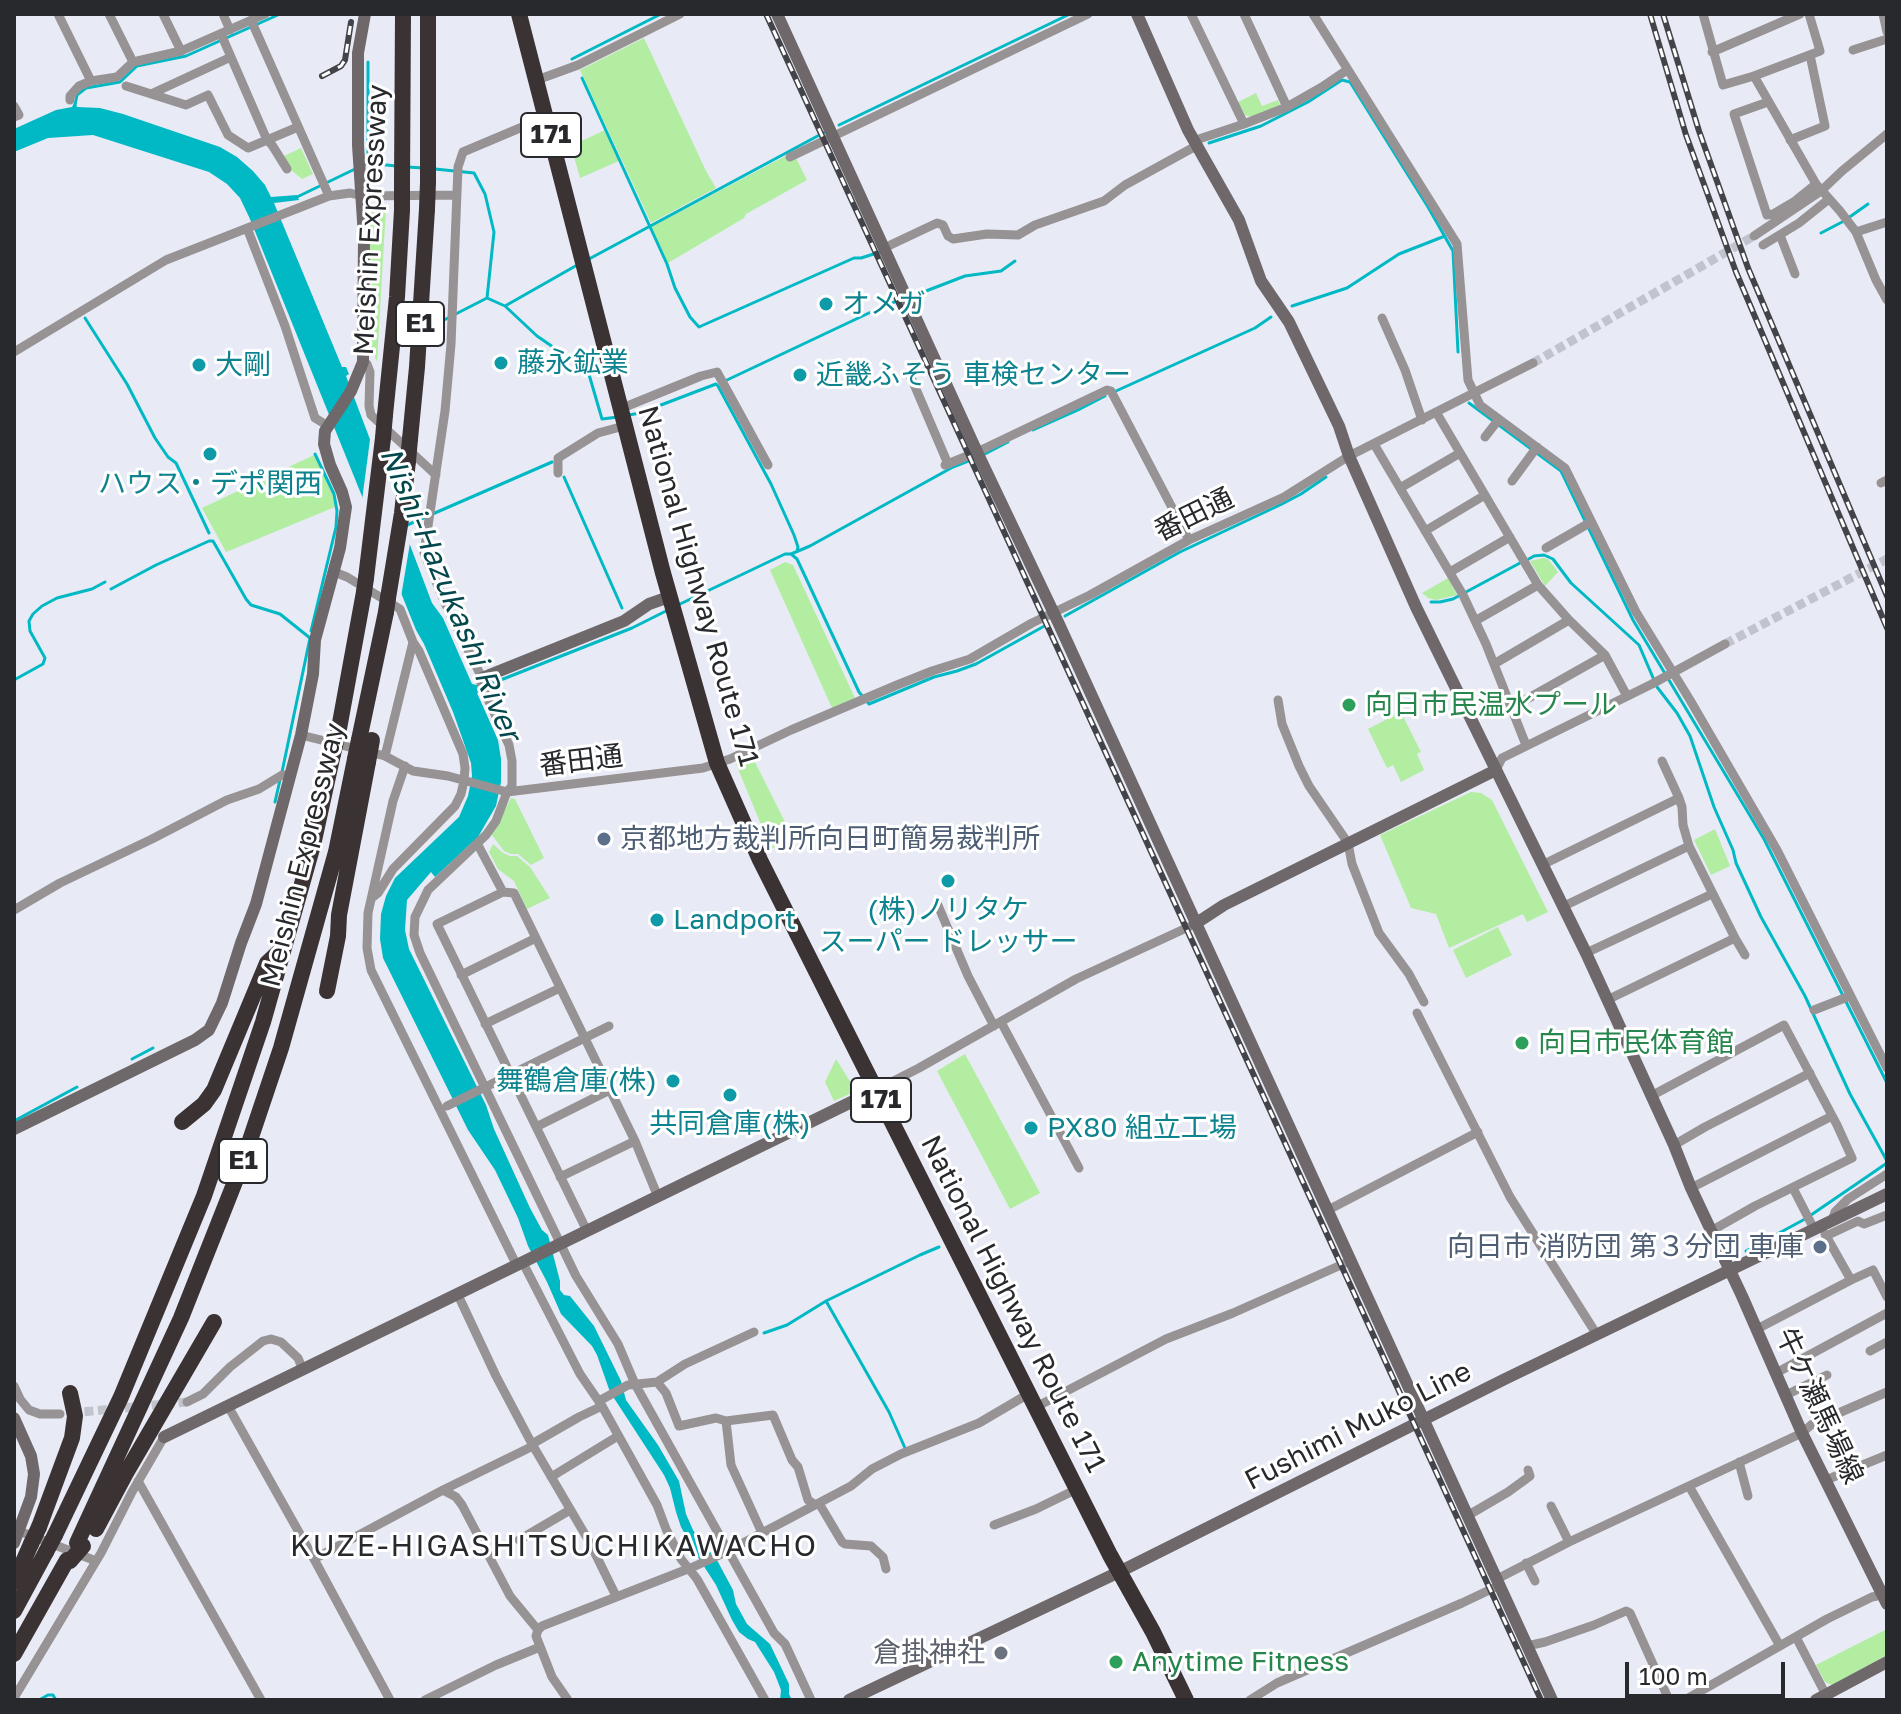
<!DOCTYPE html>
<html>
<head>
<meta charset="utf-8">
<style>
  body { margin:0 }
  #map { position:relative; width:1901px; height:1714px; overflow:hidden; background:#e8ebf5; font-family:"Golos Text",sans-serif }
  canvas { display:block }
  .frame { position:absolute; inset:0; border:16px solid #28292d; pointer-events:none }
  .scale { position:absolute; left:1625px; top:1662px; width:160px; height:36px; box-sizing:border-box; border:4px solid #28292d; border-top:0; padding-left:10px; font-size:24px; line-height:28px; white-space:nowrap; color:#28292d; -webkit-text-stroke:6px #fff; paint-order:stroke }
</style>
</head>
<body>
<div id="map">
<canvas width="1901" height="1714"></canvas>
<div class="frame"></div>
<div class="scale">100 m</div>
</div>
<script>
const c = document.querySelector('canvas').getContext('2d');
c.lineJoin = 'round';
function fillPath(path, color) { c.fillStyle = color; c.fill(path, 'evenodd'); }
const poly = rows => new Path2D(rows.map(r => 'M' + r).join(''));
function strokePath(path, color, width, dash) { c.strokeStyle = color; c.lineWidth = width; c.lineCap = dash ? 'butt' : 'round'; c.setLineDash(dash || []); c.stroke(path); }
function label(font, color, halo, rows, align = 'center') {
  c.font = font + ' "Golos Text","Noto Sans JP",sans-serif'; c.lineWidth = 6; c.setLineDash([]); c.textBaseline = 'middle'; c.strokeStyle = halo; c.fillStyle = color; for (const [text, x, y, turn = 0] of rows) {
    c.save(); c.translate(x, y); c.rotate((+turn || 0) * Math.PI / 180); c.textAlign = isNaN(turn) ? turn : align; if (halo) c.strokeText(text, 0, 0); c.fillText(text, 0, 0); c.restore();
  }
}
fillPath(poly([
  [644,38,706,171,716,188,651,223,580,70],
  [1256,93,1262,106,1278,100,1280,105,1252,117,1245,115,1238,102],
  [605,130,619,161,580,178,571,146],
  [301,148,313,174,302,179,291,170,284,156],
  [793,152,807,180,746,214,744,218,668,263,651,227],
  [377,208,386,208,377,362,370,344,372,283,368,241,370,214,373,210],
  [314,455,333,493,335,507,226,552,202,508],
  [1543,558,1548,559,1558,572,1545,586,1530,561],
  [785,562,793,565,855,698,832,708,770,570],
  [1448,578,1457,595,1436,600,1428,598,1422,593],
  [1401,712,1421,752,1417,754,1424,770,1401,782,1393,765,1387,768,1368,729],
  [752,756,793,838,771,849,736,764],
  [1471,792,1481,793,1492,800,1548,912,1527,922,1523,914,1449,948,1436,914,1411,908,1380,835],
  [511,798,515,799,544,858,531,865,518,854,511,854,504,851,491,834],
  [1715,829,1730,866,1711,875,1694,840],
  [493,844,503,853,510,856,517,856,530,867,550,898,527,909,514,881,498,869,489,852],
  [1498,927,1512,955,1466,978,1453,950],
  [965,1054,1040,1193,1010,1209,937,1071],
  [836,1059,856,1091,834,1101,825,1082],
  [1887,1629,1887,1655,1832,1685,1825,1682,1816,1665]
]), '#b2eda2');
fillPath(poly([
  [74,103,76,104,77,107,100,108,123,114,220,147,237,157,253,171,265,185,271,197,297,195,299,200,274,203,342,367,346,367,349,374,346,376,432,603,443,618,472,684,477,685,481,692,477,693,498,740,501,759,501,782,496,806,478,837,435,877,431,872,407,900,405,930,409,949,486,1105,494,1129,530,1208,542,1230,548,1235,560,1281,560,1290,564,1295,570,1296,594,1326,621,1381,626,1400,658,1445,679,1481,686,1514,693,1530,718,1562,733,1590,736,1604,747,1624,770,1644,789,1684,789,1694,792,1700,780,1700,781,1690,774,1672,755,1642,748,1639,739,1632,732,1620,716,1585,696,1554,681,1527,676,1512,670,1488,664,1475,610,1392,597,1355,592,1346,561,1314,547,1282,528,1246,518,1218,495,1170,468,1130,383,958,380,939,381,914,386,896,395,878,459,817,468,796,472,776,471,763,453,712,424,644,416,630,250,219,240,198,227,184,209,172,93,135,48,138,14,152,14,129,56,110,72,107]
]), '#00b9c5');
fillPath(poly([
  [371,432,411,537,400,603,361,508]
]), '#e8ebf5');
strokePath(poly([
  [572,59,661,14],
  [582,78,667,264,675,288,690,317,699,327,854,258,861,258,880,252],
  [75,105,77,95,86,88,120,82,137,66,186,56,280,14],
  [839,125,1070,14],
  [1209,143,1261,126,1308,102,1342,80,1350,82,1428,207,1453,251,1458,352],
  [368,163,396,166],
  [362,166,368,163,368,62],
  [407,167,424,168],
  [435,169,474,173,485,194,494,232,487,298],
  [297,197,355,169],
  [1821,233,1844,221,1868,204],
  [589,259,825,132],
  [913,296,965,276,1001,271,1015,261],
  [505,306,579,264],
  [1292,306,1347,288,1399,254,1445,236],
  [85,318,127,384,155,438,168,457,176,463,209,533],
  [444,320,487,298,505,306,537,336,588,371,602,419,618,417],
  [727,380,888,304,901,300],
  [1116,391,1255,328,1271,317],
  [1469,403,1561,471,1633,620,1764,839,1887,1083],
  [629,415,640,413,716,384,718,386,771,484,794,535,798,547,797,551],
  [1033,430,1078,410,1105,396],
  [983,455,1008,442],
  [564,477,622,608],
  [405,526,552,462],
  [791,554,810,546,953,467,976,458],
  [1527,560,1534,556,1544,555,1553,559,1571,583,1639,645,1657,687,1677,713,1690,736,1714,807,1733,850,1736,863,1761,917,1805,996,1850,1094,1887,1161],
  [111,589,156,565,209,541,213,541,246,599,251,605,280,614,310,638,282,772],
  [1431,602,1440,602,1453,599,1520,563],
  [678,605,785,554,791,554,797,559,859,692,869,704,934,677,957,671,976,664,1048,624],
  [1065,616,1180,552,1282,504,1301,494,1326,477],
  [311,631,336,527,337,511,334,494,315,454],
  [14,680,43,664,45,658,30,631,29,621,33,614,42,606,57,598,92,589,105,582],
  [483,687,632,628,668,610],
  [275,802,280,780],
  [132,1059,153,1048],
  [14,1121,77,1087],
  [1811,1215,1887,1163],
  [1746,1251,1805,1219],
  [826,1301,889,1412,905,1448],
  [764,1333,787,1325,826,1301,920,1255,939,1247],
  [39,1700,48,1695,53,1695,56,1700]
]), '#00b9c5', 3);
strokePath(poly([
  [1533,363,1754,236],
  [1725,644,1887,559],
  [71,1413,187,1402]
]), '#c2c4cd', 9, [9, 4.5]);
strokePath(poly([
  [58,14,91,81],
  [109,14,133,62],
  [163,14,181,51],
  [223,14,230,30],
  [1191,14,1244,124],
  [1244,14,1287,107],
  [1313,14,1457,244,1468,380,1480,405,1565,468,1636,612,1690,700,1777,850,1887,1068],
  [1703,14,1723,85,1754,76],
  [1809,14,1820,51,1754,76,1816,184,1840,211,1856,232,1876,280,1887,300],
  [1883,14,1887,32],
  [251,20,329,196],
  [221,34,267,140,272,145,287,169],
  [1853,50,1887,39],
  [1712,52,1800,14],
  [537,80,578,65,680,14],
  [126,86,186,105,208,95,228,135,248,148,298,127],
  [151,94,231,57],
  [70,100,70,96,79,86,91,81,117,77,133,62,181,51,265,14],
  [1768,102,1734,114,1767,215,1773,214,1795,201,1816,184],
  [14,106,19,115,14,117],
  [546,117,463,152,458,167,451,344,445,411,424,553,445,603,482,678,481,684,509,745,512,761,512,786,507,792,496,821,486,835,428,890,415,917,414,935,420,953,576,1276,618,1344,635,1384,774,1633,785,1644,811,1700],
  [1790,140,1825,126,1810,55],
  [1193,141,1244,124,1287,107,1322,87,1347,70],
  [790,157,1088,14],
  [247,228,285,326,315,418,328,426],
  [1856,232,1887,222],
  [1780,235,1795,274],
  [1754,236,1821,191,1842,171,1887,134],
  [1763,245,1799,223,1829,199],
  [884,248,937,223,943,225,948,236,953,239,987,234,1018,235,1035,225,1104,201,1125,185,1196,146],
  [1382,318,1405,370,1422,420],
  [14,352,166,260,329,196,350,193,362,196,457,195],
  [363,362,367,364,370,372,369,406,371,415,436,475],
  [910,375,948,464],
  [620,409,701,376,717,372,768,465],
  [1436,412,1538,585,1569,620,1605,655,1627,696],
  [1485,437,1499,419],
  [1374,444,1463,595,1486,644,1526,745],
  [945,465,977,452,1107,390,1111,391,1189,540],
  [558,473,558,458,598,433,624,426],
  [1512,481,1537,447],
  [1881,483,1887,480],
  [1400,488,1460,453],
  [1425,531,1485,495],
  [1546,548,1591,522],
  [334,572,347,577,400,609,413,642,385,756],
  [1450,572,1510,537],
  [1475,621,1538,585],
  [1494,664,1569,620],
  [1278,700,1282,724,1299,766,1309,786,1348,843,1352,864,1379,933,1409,974,1424,1002],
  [1511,708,1605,655],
  [301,735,385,756,413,771,448,776,507,792,703,768,730,759,791,730,897,685,932,671,970,659,1032,623,1090,595,1189,540,1284,497,1349,456,1533,363],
  [1662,761,1679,798],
  [405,766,393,801,368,913,367,948,371,970,517,1266],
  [1496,770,1502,758,1652,684,1725,644],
  [478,845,503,892],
  [1542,865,1679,798,1682,807,1683,825,1689,846,1735,938,1607,1000],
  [373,897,378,893,393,869,455,806,461,794,464,781,465,768,463,754,419,651,413,642],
  [937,903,968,976,994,1026],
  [1562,907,1689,846],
  [14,910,60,883,152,839,227,800,259,789,282,775,290,775],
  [1735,938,1745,955],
  [1586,953,1712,894],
  [461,975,536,938],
  [1814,1010,1850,996],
  [1417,1013,1510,1197,1597,1335],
  [1001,1022,1079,1168],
  [485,1024,560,988],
  [876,1090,919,1068,1076,979,1195,924],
  [1651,1096,1784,1025,1837,1125,1852,1158,1755,1206,1711,1231],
  [447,1106,609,1026],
  [536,1127,610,1090],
  [1674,1145,1705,1127,1810,1073],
  [560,1177,635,1141],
  [1691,1188,1832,1116],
  [1793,1188,1814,1229],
  [1328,1210,1478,1132],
  [1832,1221,1835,1212,1848,1199,1887,1174],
  [587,1231,437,924,503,892,514,893,635,1141,658,1197],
  [1825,1234,1851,1280],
  [1826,1236,1858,1221,1864,1224,1887,1215],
  [523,1263,580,1374,602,1406,657,1505,666,1529,681,1559,697,1579,765,1700],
  [458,1295,496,1376,532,1444,590,1543,616,1596],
  [1757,1329,1851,1280,1873,1270,1887,1297],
  [1870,1351,1887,1342],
  [1776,1373,1887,1313],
  [657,1382,666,1393,679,1426,716,1418,726,1421,731,1465,762,1533],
  [14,1386,20,1399,29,1410,40,1414,60,1414],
  [1786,1395,1827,1375],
  [599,1401,628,1385,657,1382,685,1364,754,1332],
  [187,1402,203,1394,230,1367,263,1341,271,1339,281,1342,298,1358,303,1370],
  [228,1406,314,1559,390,1700],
  [1036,1407,1166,1339,1233,1313,1350,1261],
  [726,1421,773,1415,792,1460,798,1467,808,1500,814,1504,820,1505,842,1542,845,1544,871,1546,883,1557,886,1569],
  [532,1444,579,1417,602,1406],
  [1739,1462,1748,1496],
  [551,1477,618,1436],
  [1826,1480,1887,1455],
  [138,1481,261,1700],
  [1689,1486,1780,1646],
  [443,1490,456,1497,462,1505,510,1596,538,1630],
  [1551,1506,1569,1542],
  [1467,1516,1508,1492,1530,1476,1528,1470],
  [994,1525,1036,1509,1077,1489],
  [19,1531,96,1561],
  [519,1540,570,1510],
  [314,1559,443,1490,533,1446],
  [1526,1563,1535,1581],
  [1497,1579,1569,1542,1802,1433,1811,1425,1887,1392],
  [1796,1637,1826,1695],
  [1527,1646,1545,1642,1594,1625,1626,1611,1630,1613,1669,1700],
  [14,1698,101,1553,132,1492,164,1437],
  [425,1700,496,1665,540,1647],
  [568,1700,552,1677,536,1636,538,1630,542,1626,693,1567,726,1552,851,1486,872,1469,901,1454,979,1423,1030,1393],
  [1250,1700,1277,1683,1462,1603,1500,1585],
  [1685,1700,1827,1619,1872,1597,1887,1594]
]), '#979293', 9);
strokePath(poly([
  [777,14,977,452,1058,622,1552,1700],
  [1137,14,1188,130,1239,220,1261,281,1289,322,1339,426,1349,456,1416,607,1586,953,1674,1145,1691,1188,1742,1296,1802,1433,1887,1604],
  [482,678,624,621,649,604,669,597],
  [1195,924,1224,905,1496,770],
  [14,1129,195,1040,209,1030,222,1003,241,943,256,904,301,735,313,674,315,640,340,548,346,507,342,492,330,465,324,444,325,431,351,391,363,362,364,236,358,145,358,53,365,14],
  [14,1418,31,1456,34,1474,31,1497,14,1543],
  [164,1437,876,1090],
  [849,1700,1119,1572,1505,1379,1887,1194],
  [1816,1700,1887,1662]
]), '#6f686a', 12);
strokePath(poly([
  [519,14,663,573,717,763,760,860,1110,1555,1153,1632,1186,1700],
  [402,182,403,14],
  [428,182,428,14],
  [385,415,397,297,402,210],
  [410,439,417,367,427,209],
  [366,578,383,438],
  [388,598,402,513,408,461],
  [338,734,364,592],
  [359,740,386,612],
  [327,991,338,936,339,915,368,762],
  [182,1122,204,1104,214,1090,267,963,284,947],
  [39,1527,72,1438,75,1416,70,1393],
  [96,1529,126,1473,214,1322],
  [55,1535,121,1397,204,1196,263,1022,313,845,333,754],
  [77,1543,181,1318,242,1164,281,1048,336,852,355,759],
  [14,1582,31,1544],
  [14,1611,46,1552],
  [14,1654,67,1560]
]), '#3b3234', 16);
const rail = poly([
  [766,14,1541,1700],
  [1650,14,1686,135,1736,272,1887,628],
  [1663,14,1699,131,1748,268,1887,596],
  [322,76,341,66,345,60,351,22]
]);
strokePath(rail, '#434449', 6);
strokePath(rail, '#fff', 3, [9]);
strokePath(poly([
  [427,209,428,182],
  [402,210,402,182],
  [383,438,385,415],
  [408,461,410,439],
  [364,592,366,578],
  [386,612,388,598],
  [333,754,338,734],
  [355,759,359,740],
  [368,762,372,740],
  [31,1544,39,1527],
  [46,1552,55,1535],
  [70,1561,83,1546]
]), '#3b3234', 16);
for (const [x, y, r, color] of [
  [826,304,8,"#0f9aa8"],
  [501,363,8,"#0f9aa8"],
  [199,365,8,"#0f9aa8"],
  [800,375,8,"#0f9aa8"],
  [210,454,8,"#0f9aa8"],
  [1349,705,8,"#2e9e5b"],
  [604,839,8,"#5c6f8a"],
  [948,881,8,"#0f9aa8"],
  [657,920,8,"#0f9aa8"],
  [1522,1043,8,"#2e9e5b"],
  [673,1081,8,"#0f9aa8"],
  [730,1095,8,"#0f9aa8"],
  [1031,1128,8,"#0f9aa8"],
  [1820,1247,8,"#5c6f8a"],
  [1001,1653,8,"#6b7280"],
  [1116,1662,8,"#2e9e5b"]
]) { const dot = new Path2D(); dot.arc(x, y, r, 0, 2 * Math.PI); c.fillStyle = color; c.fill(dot); strokePath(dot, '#fff', 3); }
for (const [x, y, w] of [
  [551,135,60],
  [420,324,48],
  [881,1100,60],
  [243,1161,48]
]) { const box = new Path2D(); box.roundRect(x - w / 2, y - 22, w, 44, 6); c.fillStyle = '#fff'; c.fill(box); strokePath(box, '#28292d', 2); }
label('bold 26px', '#28292d', null, [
  ["171",551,135],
  ["E1",420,324],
  ["171",881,1100],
  ["E1",243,1161]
]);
label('28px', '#28292d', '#fff', [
  ["Meishin Expressway",371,220,-87],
  ["番田通",1194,515,-26],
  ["National Highway Route 171",698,586,74],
  ["番田通",581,761,-7],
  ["Meishin Expressway",303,855,-76],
  ["National Highway Route 171",1013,1304,63],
  ["牛ケ瀬馬場線",1819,1406,65],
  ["Fushimi Muko Line",1358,1426,-27]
]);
label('28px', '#0d838f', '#fff', [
  ["オメガ",842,304],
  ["藤永鉱業",517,363],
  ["大剛",215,365],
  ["近畿ふそう 車検センター",816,375],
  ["ハウス・デポ関西",210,484,"center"],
  ["(株)ノリタケ",948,910,"center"],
  ["スーパー ドレッサー",948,942,"center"],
  ["Landport",673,920],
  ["舞鶴倉庫(株)",657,1081,"right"],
  ["共同倉庫(株)",730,1124,"center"],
  ["PX80 組立工場",1047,1128]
], 'left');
label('28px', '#27864d', '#fff', [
  ["向日市民温水プール",1365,705],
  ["向日市民体育館",1538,1043],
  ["Anytime Fitness",1132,1662]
], 'left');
label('28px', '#4e5e75', '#fff', [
  ["京都地方裁判所向日町簡易裁判所",620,839],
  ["向日市 消防団 第３分団 車庫",1804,1247,"right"]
], 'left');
label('28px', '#5b616d', '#fff', [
  ["倉掛神社",985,1653]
], 'right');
label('italic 30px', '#04484d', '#fff', [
  ["Nishi-Hazukashi River",450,594,67]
]);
c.letterSpacing = '2px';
label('30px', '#28292d', '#fff', [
  ["KUZE-HIGASHITSUCHIKAWACHO",554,1546]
]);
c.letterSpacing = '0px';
</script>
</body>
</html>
